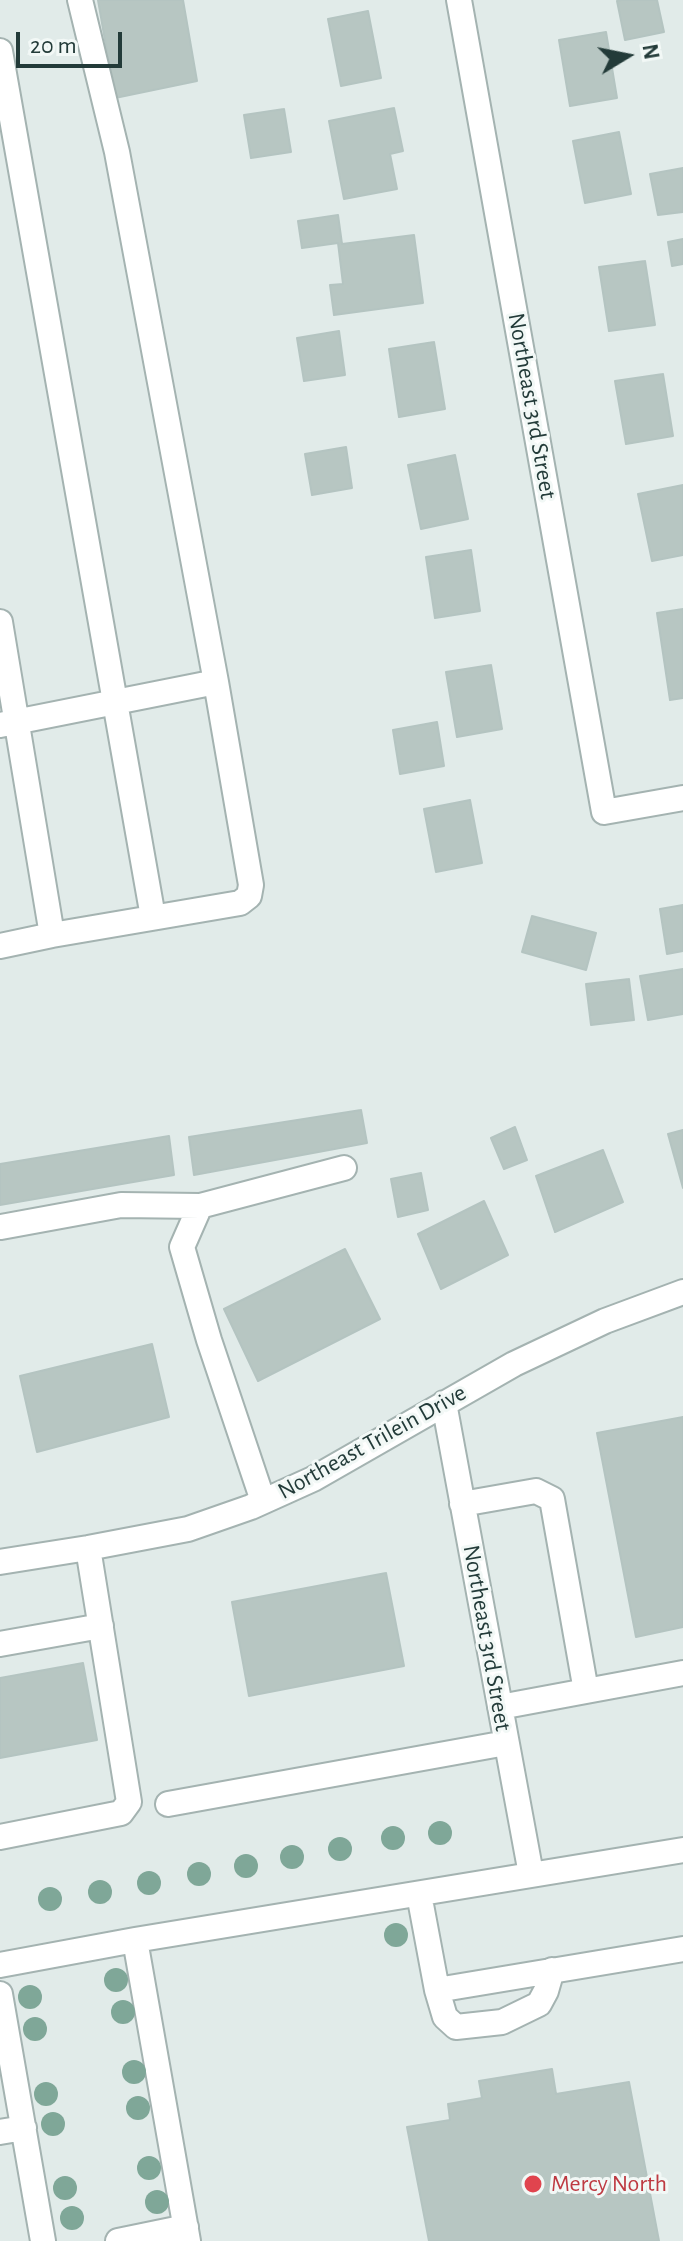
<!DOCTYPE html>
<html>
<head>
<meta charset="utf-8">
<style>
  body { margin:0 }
  #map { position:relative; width:683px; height:2241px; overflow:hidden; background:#e1ebe9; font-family:"Alegreya Sans",sans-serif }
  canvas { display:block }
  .north { position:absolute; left:587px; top:16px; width:80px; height:80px; -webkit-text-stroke:6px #f2f8f6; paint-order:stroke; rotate:80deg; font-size:22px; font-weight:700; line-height:32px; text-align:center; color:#233b39 }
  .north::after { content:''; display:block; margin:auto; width:28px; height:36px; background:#233b39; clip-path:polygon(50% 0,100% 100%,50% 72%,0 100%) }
  .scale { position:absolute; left:16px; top:32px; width:106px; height:36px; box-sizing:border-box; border:4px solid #233b39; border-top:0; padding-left:10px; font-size:24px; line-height:28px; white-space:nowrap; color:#233b39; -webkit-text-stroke:6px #f2f8f6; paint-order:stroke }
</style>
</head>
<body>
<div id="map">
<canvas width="683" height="2241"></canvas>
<div class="north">N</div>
<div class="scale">20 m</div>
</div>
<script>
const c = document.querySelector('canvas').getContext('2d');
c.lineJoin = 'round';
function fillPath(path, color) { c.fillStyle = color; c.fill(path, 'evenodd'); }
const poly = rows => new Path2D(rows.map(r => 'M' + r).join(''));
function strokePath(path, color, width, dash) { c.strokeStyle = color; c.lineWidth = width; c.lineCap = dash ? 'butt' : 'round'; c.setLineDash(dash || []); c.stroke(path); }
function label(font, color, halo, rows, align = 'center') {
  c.font = font + ' "Alegreya Sans",sans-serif'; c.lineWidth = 6; c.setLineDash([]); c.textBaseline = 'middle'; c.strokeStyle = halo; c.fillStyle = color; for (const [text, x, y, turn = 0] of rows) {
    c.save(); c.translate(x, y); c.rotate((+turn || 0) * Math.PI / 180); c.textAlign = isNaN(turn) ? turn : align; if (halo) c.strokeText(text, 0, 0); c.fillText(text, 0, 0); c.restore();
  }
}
const building = poly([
  [98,0,183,0,197,81,115,98,98,0],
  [622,0,657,0,664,32,625,40,617,1,622,0],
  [368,11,381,78,341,86,328,19,368,11],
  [606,32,617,98,570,106,559,40,606,32],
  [394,108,403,151,390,154,397,189,344,199,329,121,394,108],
  [284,109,291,152,251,158,244,115,284,109],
  [619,132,631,194,585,203,573,141,619,132],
  [683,168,683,212,658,215,650,174,683,168],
  [338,215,342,244,414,235,423,303,334,315,330,285,343,284,338,243,302,248,298,221,338,215],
  [683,239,683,264,672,266,668,242,683,239],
  [645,261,655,325,609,331,599,267,645,261],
  [339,331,345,375,304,381,297,338,339,331],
  [434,342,445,409,399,417,389,349,434,342],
  [663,374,673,436,626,444,615,381,663,374],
  [346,447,352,488,312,495,305,454,346,447],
  [455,455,468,519,421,529,408,465,455,455],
  [683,485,683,555,652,561,638,494,683,485],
  [471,550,480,611,435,618,426,557,471,550],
  [683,609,683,698,670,700,657,613,683,609],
  [491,665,502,729,457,737,446,672,491,665],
  [437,722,444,766,400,774,393,730,437,722],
  [470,800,482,863,436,872,424,809,470,800],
  [683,905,683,951,667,954,660,909,683,905],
  [532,916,596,933,586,970,522,952,532,916],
  [683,969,683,1014,648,1020,640,976,683,969],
  [629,979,634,1020,591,1025,586,984,629,979],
  [361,1110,367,1143,194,1175,189,1137,361,1110],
  [515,1127,527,1160,504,1169,491,1138,515,1127],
  [683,1130,683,1188,668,1134,683,1130],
  [169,1136,174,1175,0,1205,0,1164,169,1136],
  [603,1150,623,1202,555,1232,536,1176,603,1150],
  [421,1173,428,1210,398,1217,391,1179,421,1173],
  [484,1201,508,1255,441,1289,418,1234,484,1201],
  [345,1249,380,1319,258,1381,224,1309,345,1249],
  [152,1344,169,1417,37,1452,20,1376,152,1344],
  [683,1417,683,1627,636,1637,597,1433,683,1417],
  [386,1573,404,1666,249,1696,232,1602,386,1573],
  [83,1663,97,1740,0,1758,0,1678,83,1663],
  [552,2069,556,2094,629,2082,659,2241,429,2241,407,2127,450,2120,448,2104,482,2098,479,2081,552,2069]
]);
fillPath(building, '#b7c6c2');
strokePath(building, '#b4c4c1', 2);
const minor = poly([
  [459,0,604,812,683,798],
  [0,51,153,917],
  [0,622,52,935,240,903,249,896,251,885,216,682],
  [0,725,216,682,117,152,80,0],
  [0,946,52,935],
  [1,1227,121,1205,200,1206],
  [444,1403,531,1874],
  [263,1501,209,1340,182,1247,200,1206,344,1168],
  [462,1504,536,1491,552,1499,586,1691,500,1707],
  [0,1562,88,1548,188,1529,251,1507,313,1479,514,1364,605,1321,683,1292],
  [0,1644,101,1626],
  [586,1691,683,1673],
  [168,1804,506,1743],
  [0,1837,121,1813,129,1802,88,1548],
  [419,1894,437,1990,445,2017,456,2027,502,2022,539,2004,546,1991,552,1970],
  [135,1940,188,2241],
  [0,1965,135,1940,683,1850],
  [437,1990,683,1949],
  [0,1994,43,2241],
  [0,2132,24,2128],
  [118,2241,186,2227]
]);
strokePath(minor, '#a4b3b1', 28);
strokePath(minor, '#fff', 24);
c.fillStyle = '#7fa798';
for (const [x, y] of [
  [440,1833],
  [393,1838],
  [340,1849],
  [292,1857],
  [246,1866],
  [199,1874],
  [149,1883],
  [100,1892],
  [50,1899],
  [396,1935],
  [116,1980],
  [30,1997],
  [123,2012],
  [35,2029],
  [134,2072],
  [46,2094],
  [138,2108],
  [53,2124],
  [149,2168],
  [65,2188],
  [157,2202],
  [72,2218]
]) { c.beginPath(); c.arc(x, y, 12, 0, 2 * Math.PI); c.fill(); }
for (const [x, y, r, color] of [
  [533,2184,10,"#e0444e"]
]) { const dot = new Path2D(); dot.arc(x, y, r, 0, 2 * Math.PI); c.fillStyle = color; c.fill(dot); strokePath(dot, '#f2f8f6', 3); }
label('24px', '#233b39', '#f2f8f6', [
  ["Northeast 3rd Street",532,406,80],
  ["Northeast Trilein Drive",372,1442,-29],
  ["Northeast 3rd Street",487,1638,80]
]);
label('24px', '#be3a42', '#f2f8f6', [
  ["Mercy North",551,2184]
], 'left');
</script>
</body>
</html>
